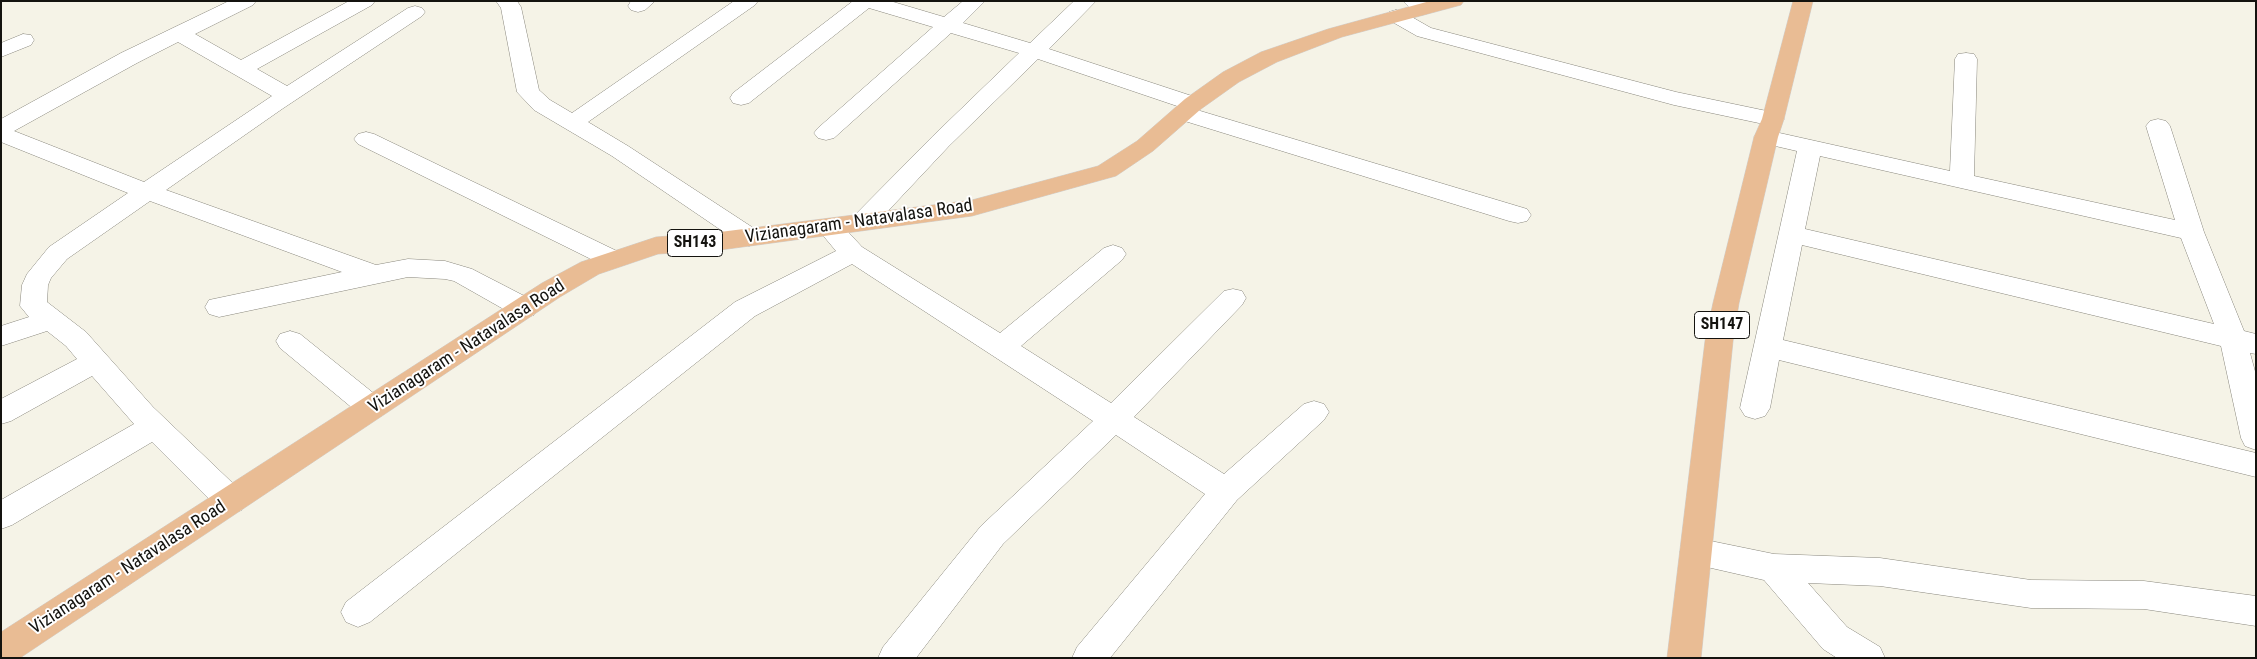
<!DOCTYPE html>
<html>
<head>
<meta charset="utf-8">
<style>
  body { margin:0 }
  #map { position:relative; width:2257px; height:659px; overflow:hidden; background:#f5f3e7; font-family:"Roboto Condensed",sans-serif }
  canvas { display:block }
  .frame { position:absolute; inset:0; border:2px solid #14130f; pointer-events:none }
</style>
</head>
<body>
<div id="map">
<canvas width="2257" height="659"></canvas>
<div class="frame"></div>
</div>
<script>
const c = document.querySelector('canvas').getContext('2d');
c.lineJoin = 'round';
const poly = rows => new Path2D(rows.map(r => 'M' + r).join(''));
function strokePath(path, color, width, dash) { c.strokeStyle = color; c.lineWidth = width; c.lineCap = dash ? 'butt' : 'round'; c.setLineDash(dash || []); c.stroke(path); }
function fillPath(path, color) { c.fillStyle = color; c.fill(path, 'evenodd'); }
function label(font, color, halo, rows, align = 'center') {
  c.font = font + ' "Roboto Condensed",sans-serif'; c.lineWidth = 4; c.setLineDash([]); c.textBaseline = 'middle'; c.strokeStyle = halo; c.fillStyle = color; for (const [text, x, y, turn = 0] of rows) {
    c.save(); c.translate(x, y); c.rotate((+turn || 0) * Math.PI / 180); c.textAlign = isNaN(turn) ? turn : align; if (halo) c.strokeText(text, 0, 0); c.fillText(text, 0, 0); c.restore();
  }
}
const minor = poly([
  [229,1,256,1,253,5,195,34,241,60,349,1,375,1,372,5,257,69,287,86,408,8,415,6,422,8,425,12,422,16,282,109,166,190,376,265,408,259,445,261,472,269,534,301,538,308,534,315,524,318,514,315,454,281,445,279,408,277,219,317,209,314,205,307,209,300,342,272,150,201,67,259,51,278,48,285,47,302,86,332,153,407,242,492,247,501,242,510,231,514,220,510,152,442,12,525,1,529,1,500,134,424,92,376,11,421,1,424,1,399,77,359,66,346,47,331,1,346,1,326,29,317,20,306,22,285,27,274,49,247,128,193,1,142,1,119,121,53,229,1],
  [178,42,272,96,144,182,14,131,137,63,178,42],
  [496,1,517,1,521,7,539,90,550,100,572,113,734,1,758,1,755,5,588,122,628,146,758,231,762,237,758,243,749,246,740,243,612,156,534,110,517,92,501,8,496,1],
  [631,1,655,1,645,10,638,12,631,10,628,6,631,1],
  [853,1,890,1,944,17,963,1,985,1,963,23,1030,43,1074,1,1096,1,1049,49,1201,99,1204,104,1201,109,1197,110,1527,209,1531,215,1527,221,1518,223,1509,221,1175,118,1172,113,1175,108,1180,107,1038,59,949,146,872,228,863,230,854,228,850,222,854,216,933,136,1019,53,951,33,834,138,826,140,818,138,814,133,818,128,933,27,869,8,749,103,741,105,733,103,730,98,733,93,853,1],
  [1403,1,1425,1,1432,9,1429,13,1422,15,1415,13,1403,1],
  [1396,10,1403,12,1431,28,1676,92,1781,114,1784,119,1781,124,1773,126,1674,105,1417,36,1389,20,1386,16,1389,12,1396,10],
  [23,34,31,35,34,40,31,45,1,57,1,43,23,34],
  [1966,53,1974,54,1977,59,1974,176,2175,220,2146,126,2150,121,2158,119,2166,121,2170,126,2204,232,2244,331,2256,334,2256,354,2250,353,2256,375,2256,450,2245,446,2241,438,2221,346,1802,245,1783,340,2256,453,2256,477,1779,360,1770,408,1765,416,1755,419,1745,416,1740,408,1797,151,1758,142,1754,137,1758,132,1766,130,1950,171,1955,59,1958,54,1966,53],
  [1820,156,2181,238,2214,324,1805,229,1820,156],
  [366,132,374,134,621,253,625,259,621,265,612,268,603,265,358,144,354,139,358,134,366,132],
  [829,219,838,221,862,247,1000,333,1104,248,1113,245,1122,248,1126,254,1122,260,1021,346,1111,403,1224,291,1233,289,1242,291,1246,298,1242,305,1134,417,1224,474,1304,404,1314,401,1324,404,1329,412,1324,420,1237,500,1110,658,1072,658,1077,647,1205,494,1116,435,1003,544,916,658,878,658,883,647,981,526,1093,421,852,264,755,316,370,622,358,627,346,622,341,612,346,602,735,302,836,251,816,227,820,221,829,219],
  [290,331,300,334,382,400,387,408,382,416,372,419,362,416,280,348,276,341,280,334,290,331],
  [1696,538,1774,554,1880,558,2031,580,2144,581,2256,596,2256,626,2144,609,2031,608,1880,586,1808,583,1847,627,1880,647,1885,658,1837,658,1823,649,1764,580,1685,562,1680,552,1685,542,1696,538]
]);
const major = poly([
  [1430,1,1464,1,1461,5,1342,37,1277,62,1239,82,1201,109,1153,151,1116,176,972,216,720,250,658,254,599,274,560,297,20,658,1,658,1,632,542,283,581,262,656,237,720,232,972,200,1098,166,1137,141,1185,99,1223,72,1261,52,1328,29,1430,1],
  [1793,1,1813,1,1784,119,1778,137,1739,303,1733,341,1701,658,1667,658,1705,341,1713,303,1754,137,1762,119,1793,1]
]);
strokePath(minor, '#89877d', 1);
strokePath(major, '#d0d0cf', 1);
fillPath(minor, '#fff');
fillPath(major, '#e9bc94');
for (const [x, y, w] of [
  [695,243,55],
  [1722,325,55]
]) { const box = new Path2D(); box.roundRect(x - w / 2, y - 13.5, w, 27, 4); c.fillStyle = '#fff'; c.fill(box); strokePath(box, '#14130f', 1); }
label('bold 16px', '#14130f', null, [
  ["SH143",695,243],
  ["SH147",1722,325]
]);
label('18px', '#14130f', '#fff', [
  ["Vizianagaram - Natavalasa Road",859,222,-8],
  ["Vizianagaram - Natavalasa Road",467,347,-33],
  ["Vizianagaram - Natavalasa Road",128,568,-33]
]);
</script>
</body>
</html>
